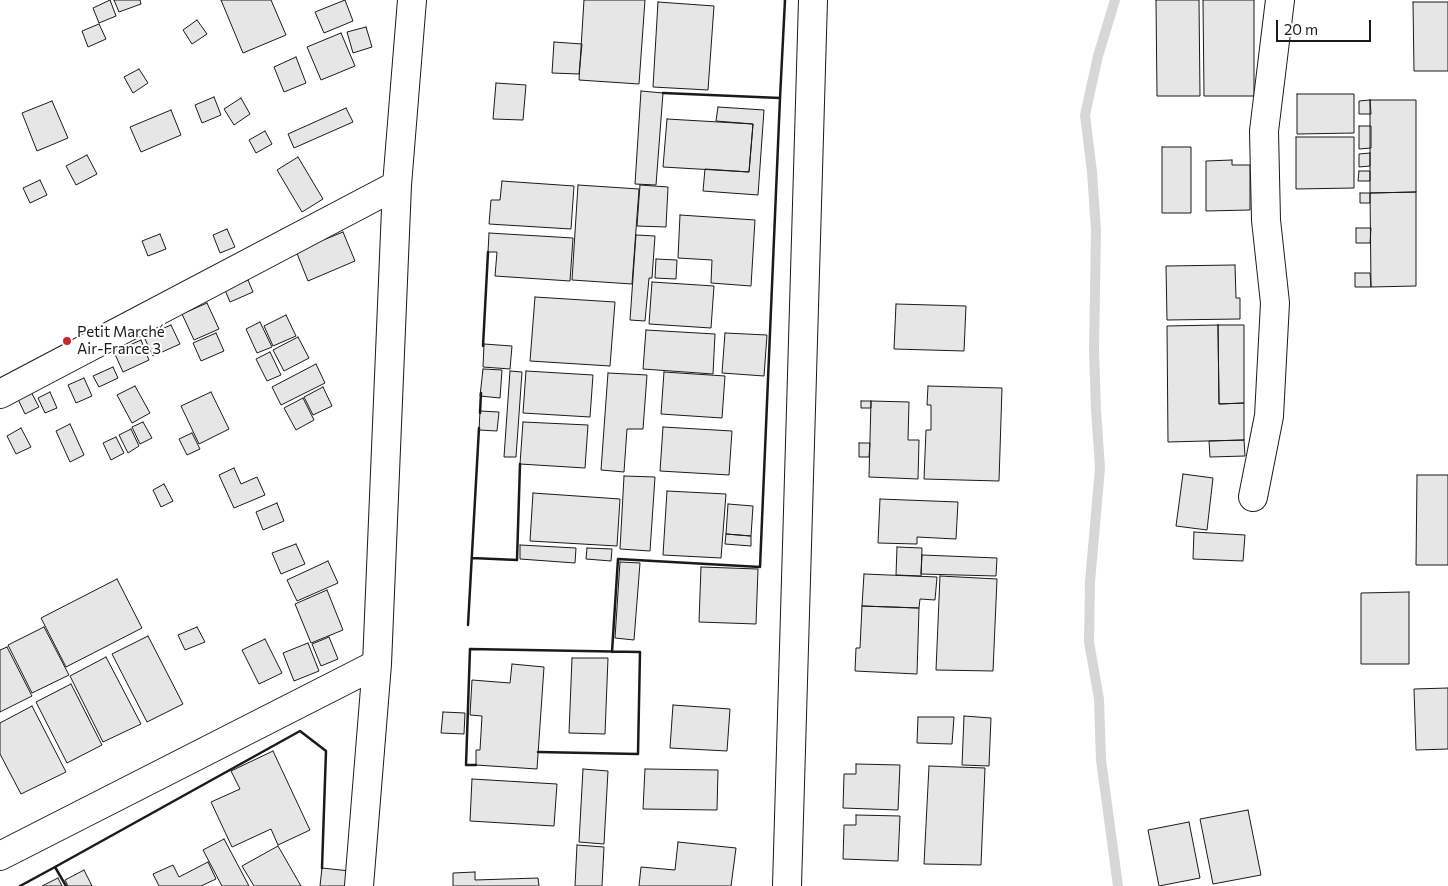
<!DOCTYPE html>
<html>
<head>
<meta charset="utf-8">
<style>
  body { margin:0 }
  #map { position:relative; width:1448px; height:886px; overflow:hidden; background:#fff; font-family:Commissioner,sans-serif }
  canvas { display:block }
  .scale { position:absolute; left:1276px; top:20px; width:95px; height:22px; box-sizing:border-box; border:2px solid #1a1a1a; border-top:0; padding-left:6px; font-size:15px; line-height:18px; white-space:nowrap; color:#1a1a1a; -webkit-text-stroke:4px #fff; paint-order:stroke }
</style>
</head>
<body>
<div id="map">
<canvas width="1448" height="886"></canvas>
<div class="scale">20 m</div>
</div>
<script>
const c = document.querySelector('canvas').getContext('2d');
c.lineJoin = 'round';
const poly = rows => new Path2D(rows.map(r => 'M' + r).join(''));
function strokePath(path, color, width, dash) { c.strokeStyle = color; c.lineWidth = width; c.lineCap = dash ? 'butt' : 'round'; c.setLineDash(dash || []); c.stroke(path); }
function fillPath(path, color) { c.fillStyle = color; c.fill(path, 'evenodd'); }
function label(font, color, halo, rows, align = 'center') {
  c.font = font + ' Commissioner,sans-serif'; c.lineWidth = 4; c.setLineDash([]); c.textBaseline = 'middle'; c.strokeStyle = halo; c.fillStyle = color; for (const [text, x, y, turn = 0] of rows) {
    c.save(); c.translate(x, y); c.rotate((+turn || 0) * Math.PI / 180); c.textAlign = isNaN(turn) ? turn : align; if (halo) c.strokeText(text, 0, 0); c.fillText(text, 0, 0); c.restore();
  }
}
strokePath(poly([
  [1115,0,1098,56,1085,115,1092,172,1096,230,1094,351,1096,410,1100,468,1090,582,1089,642,1099,699,1101,760,1118,886]
]), '#d7d7d7', 10);
const building = poly([
  [110,0,116,16,99,23,93,8,110,0],
  [114,0,140,0,141,4,119,12,114,0],
  [221,0,271,0,286,35,243,53,221,0],
  [345,0,353,21,324,33,315,12,345,0],
  [584,0,645,0,639,84,579,80,584,0],
  [1156,0,1199,0,1200,96,1157,96,1156,0],
  [1203,0,1254,0,1254,96,1204,96,1203,0],
  [658,2,714,6,708,90,653,87,658,2],
  [1413,2,1448,2,1448,71,1414,71,1413,2],
  [197,20,207,34,192,44,183,30,197,20],
  [99,24,106,39,88,47,82,31,99,24],
  [366,27,372,47,353,53,347,32,366,27],
  [341,33,355,66,321,80,307,47,341,33],
  [554,42,582,44,579,74,552,73,554,42],
  [296,57,306,83,284,92,274,67,296,57],
  [139,69,148,83,133,93,124,77,139,69],
  [496,83,526,85,523,120,493,119,496,83],
  [641,91,663,93,656,185,635,184,641,91],
  [1297,94,1354,94,1354,133,1297,134,1297,94],
  [214,97,221,115,202,123,195,105,214,97],
  [241,98,250,114,234,125,224,109,241,98],
  [1370,100,1371,114,1359,114,1359,101,1370,100],
  [1370,100,1416,100,1416,192,1370,193,1370,100],
  [52,101,68,138,37,151,22,113,52,101],
  [718,107,764,110,758,195,703,191,705,169,749,172,753,124,716,121,718,107],
  [346,108,353,122,294,148,288,134,346,108],
  [171,110,181,135,141,152,130,127,171,110],
  [667,119,753,124,749,172,663,167,667,119],
  [1359,126,1371,126,1371,148,1359,149,1359,126],
  [265,131,272,144,256,153,249,140,265,131],
  [1296,137,1354,137,1354,188,1296,189,1296,137],
  [1162,147,1191,147,1191,213,1162,213,1162,147],
  [1370,153,1370,166,1359,167,1359,154,1370,153],
  [87,155,97,174,76,185,66,166,87,155],
  [298,157,323,199,302,212,277,170,298,157],
  [1232,160,1232,165,1250,165,1250,210,1206,211,1206,161,1232,160],
  [1359,171,1370,171,1370,181,1358,181,1359,171],
  [40,180,47,195,30,203,23,188,40,180],
  [502,181,574,186,571,229,489,224,491,200,500,200,502,181],
  [578,185,639,189,632,284,572,280,578,185],
  [640,185,668,187,666,227,637,226,640,185],
  [1416,192,1416,286,1371,287,1370,193,1416,192],
  [1360,193,1370,193,1370,203,1360,203,1360,193],
  [680,215,755,220,751,286,711,283,712,260,678,258,680,215],
  [1356,228,1371,228,1370,243,1356,243,1356,228],
  [227,229,235,247,220,253,213,235,227,229],
  [343,232,355,261,308,281,296,251,343,232],
  [489,233,573,238,570,281,495,276,497,252,488,252,489,233],
  [160,234,166,249,148,256,142,241,160,234],
  [636,235,655,236,652,278,649,278,645,321,630,320,636,235],
  [656,259,677,260,676,279,655,278,656,259],
  [1235,265,1236,298,1240,298,1240,319,1167,320,1166,266,1235,265],
  [1355,273,1370,273,1371,287,1355,287,1355,273],
  [248,280,253,292,230,302,225,290,248,280],
  [652,282,714,286,711,328,649,324,652,282],
  [535,297,615,302,610,366,530,361,535,297],
  [207,303,219,329,194,340,182,314,207,303],
  [896,304,966,306,964,351,894,349,896,304],
  [286,315,296,336,273,346,264,326,286,315],
  [260,322,272,347,257,353,246,329,260,322],
  [171,325,180,344,153,356,144,337,171,325],
  [1218,325,1219,404,1244,403,1244,440,1168,442,1167,326,1218,325],
  [1218,325,1244,325,1244,403,1219,404,1218,325],
  [646,330,715,334,713,374,643,369,646,330],
  [216,333,224,351,201,361,193,343,216,333],
  [725,333,767,335,764,376,722,373,725,333],
  [298,337,309,358,284,371,273,350,298,337],
  [141,340,149,360,123,372,114,352,141,340],
  [484,344,512,346,510,369,483,367,484,344],
  [270,352,281,375,267,381,256,359,270,352],
  [316,364,325,383,281,405,272,387,316,364],
  [113,367,118,378,99,387,93,376,113,367],
  [483,369,502,370,500,398,480,396,483,369],
  [510,371,522,372,516,457,504,457,510,371],
  [526,371,593,375,590,417,523,413,526,371],
  [664,372,725,376,722,418,661,414,664,372],
  [608,373,647,375,643,429,627,429,624,472,601,470,608,373],
  [84,378,92,396,76,403,68,385,84,378],
  [135,386,150,413,132,423,117,395,135,386],
  [928,386,1002,388,999,481,924,479,926,430,931,430,931,405,927,405,928,386],
  [323,387,332,406,313,415,304,397,323,387],
  [29,388,39,407,25,414,16,395,29,388],
  [50,392,57,408,45,413,38,398,50,392],
  [211,392,229,429,199,444,181,406,211,392],
  [303,398,314,420,296,430,284,408,303,398],
  [861,401,871,401,871,408,861,408,861,401],
  [871,401,909,402,908,440,919,440,918,479,869,477,871,401],
  [480,411,499,412,497,431,479,430,480,411],
  [143,422,152,438,140,444,132,427,143,422],
  [523,422,588,425,585,468,520,464,523,422],
  [70,424,84,455,70,462,56,431,70,424],
  [663,427,732,431,729,475,660,471,663,427],
  [21,428,31,447,16,454,7,436,21,428],
  [131,429,139,446,128,453,119,435,131,429],
  [192,433,200,449,187,455,179,439,192,433],
  [116,437,124,453,111,460,103,443,116,437],
  [1244,440,1245,456,1210,457,1209,441,1244,440],
  [859,443,870,443,869,457,859,457,859,443],
  [234,468,241,484,257,477,265,495,234,508,219,475,234,468],
  [1183,474,1213,478,1207,530,1176,526,1183,474],
  [1417,475,1448,475,1448,565,1416,565,1417,475],
  [624,476,655,477,650,551,620,549,624,476],
  [164,484,173,501,161,507,153,490,164,484],
  [667,491,726,494,721,558,663,555,667,491],
  [533,493,620,499,617,546,530,541,533,493],
  [880,499,958,502,956,539,917,537,917,544,878,543,880,499],
  [277,503,284,521,263,530,256,512,277,503],
  [728,504,753,506,751,536,726,534,728,504],
  [1194,532,1245,535,1243,561,1193,559,1194,532],
  [726,534,751,536,751,546,725,544,726,534],
  [296,544,305,564,281,574,272,553,296,544],
  [520,545,576,548,575,563,520,559,520,545],
  [897,547,922,548,921,576,896,575,897,547],
  [587,548,612,549,611,561,586,559,587,548],
  [922,555,997,558,996,576,921,574,922,555],
  [328,561,338,583,297,601,287,580,328,561],
  [620,562,640,563,634,640,615,638,620,562],
  [701,567,758,569,756,624,699,622,701,567],
  [864,574,937,577,935,600,920,599,919,608,862,606,864,574],
  [940,576,997,579,993,671,936,670,940,576],
  [117,579,142,628,66,667,41,618,117,579],
  [327,590,343,630,311,643,295,604,327,590],
  [1409,592,1409,664,1361,664,1361,593,1409,592],
  [862,606,919,608,917,674,855,671,856,648,860,648,862,606],
  [44,627,69,675,32,693,8,645,44,627],
  [197,627,205,642,185,650,178,635,197,627],
  [148,636,183,704,147,722,112,654,148,636],
  [329,637,338,659,321,666,312,644,329,637],
  [265,639,282,673,259,684,242,650,265,639],
  [308,643,319,671,294,681,283,653,308,643],
  [7,647,32,696,0,712,0,650,7,647],
  [106,657,141,724,103,742,70,676,106,657],
  [572,658,608,658,605,734,569,733,572,658],
  [512,664,544,667,537,769,476,765,476,750,480,750,482,716,470,715,472,680,510,683,512,664],
  [71,684,102,745,67,763,36,702,71,684],
  [1448,688,1448,749,1416,750,1414,689,1448,688],
  [673,705,730,709,727,751,670,748,673,705],
  [32,706,66,772,21,794,0,754,0,723,32,706],
  [443,712,465,713,464,734,441,733,443,712],
  [964,716,991,718,989,766,962,765,964,716],
  [918,717,954,717,952,744,917,743,918,717],
  [273,751,310,830,278,845,271,829,232,847,211,802,240,789,231,771,273,751],
  [856,764,900,765,898,810,843,808,844,774,856,774,856,764],
  [929,766,985,768,981,865,924,864,929,766],
  [583,769,608,771,604,844,579,842,583,769],
  [645,769,718,770,717,810,643,809,645,769],
  [472,779,557,784,554,826,470,821,472,779],
  [1248,810,1261,875,1213,884,1200,819,1248,810],
  [856,815,900,816,898,861,843,859,844,825,856,825,856,815],
  [1189,822,1200,878,1159,886,1148,830,1189,822],
  [224,839,249,886,222,886,203,850,224,839],
  [678,842,736,848,731,886,639,886,641,867,675,870,678,842],
  [577,845,604,847,602,886,575,886,577,845],
  [278,846,301,886,254,886,242,866,278,846],
  [208,862,216,879,201,886,159,886,153,874,173,865,179,877,208,862],
  [322,868,350,871,349,886,320,886,322,868],
  [84,870,92,886,68,886,65,880,84,870],
  [475,872,475,880,538,878,539,886,453,886,453,873,475,872],
  [58,878,62,886,42,886,58,878]
]);
fillPath(building, '#e6e6e6');
strokePath(building, '#1a1a1a', 1);
const street = poly([
  [0,394,397,185],
  [1253,497,1269,416,1275,303,1266,220,1264,131,1280,0],
  [0,856,377,664],
  [359,886,377,664,397,185,412,0],
  [787,886,813,0]
]);
strokePath(street, '#1a1a1a', 30);
strokePath(street, '#fff', 28);
strokePath(poly([
  [663,93,780,98,785,0],
  [483,346,488,252],
  [480,413,481,393],
  [472,558,517,560,520,464],
  [468,625,479,428],
  [612,652,618,559,760,567,780,98],
  [476,765,466,765,470,649,640,652,638,754,538,752],
  [55,867,300,731,326,751,322,868],
  [20,886,55,867,66,886]
]), '#1a1a1a', 2.5);
for (const [x, y, r, color] of [
  [67,341,5,"#c62828"]
]) { const dot = new Path2D(); dot.arc(x, y, r, 0, 2 * Math.PI); c.fillStyle = color; c.fill(dot); strokePath(dot, '#fff', 2); }
label('15px', '#1a1a1a', '#fff', [
  ["Petit Marché",77,332],
  ["Air-France 3",77,349]
], 'left');
</script>
</body>
</html>
